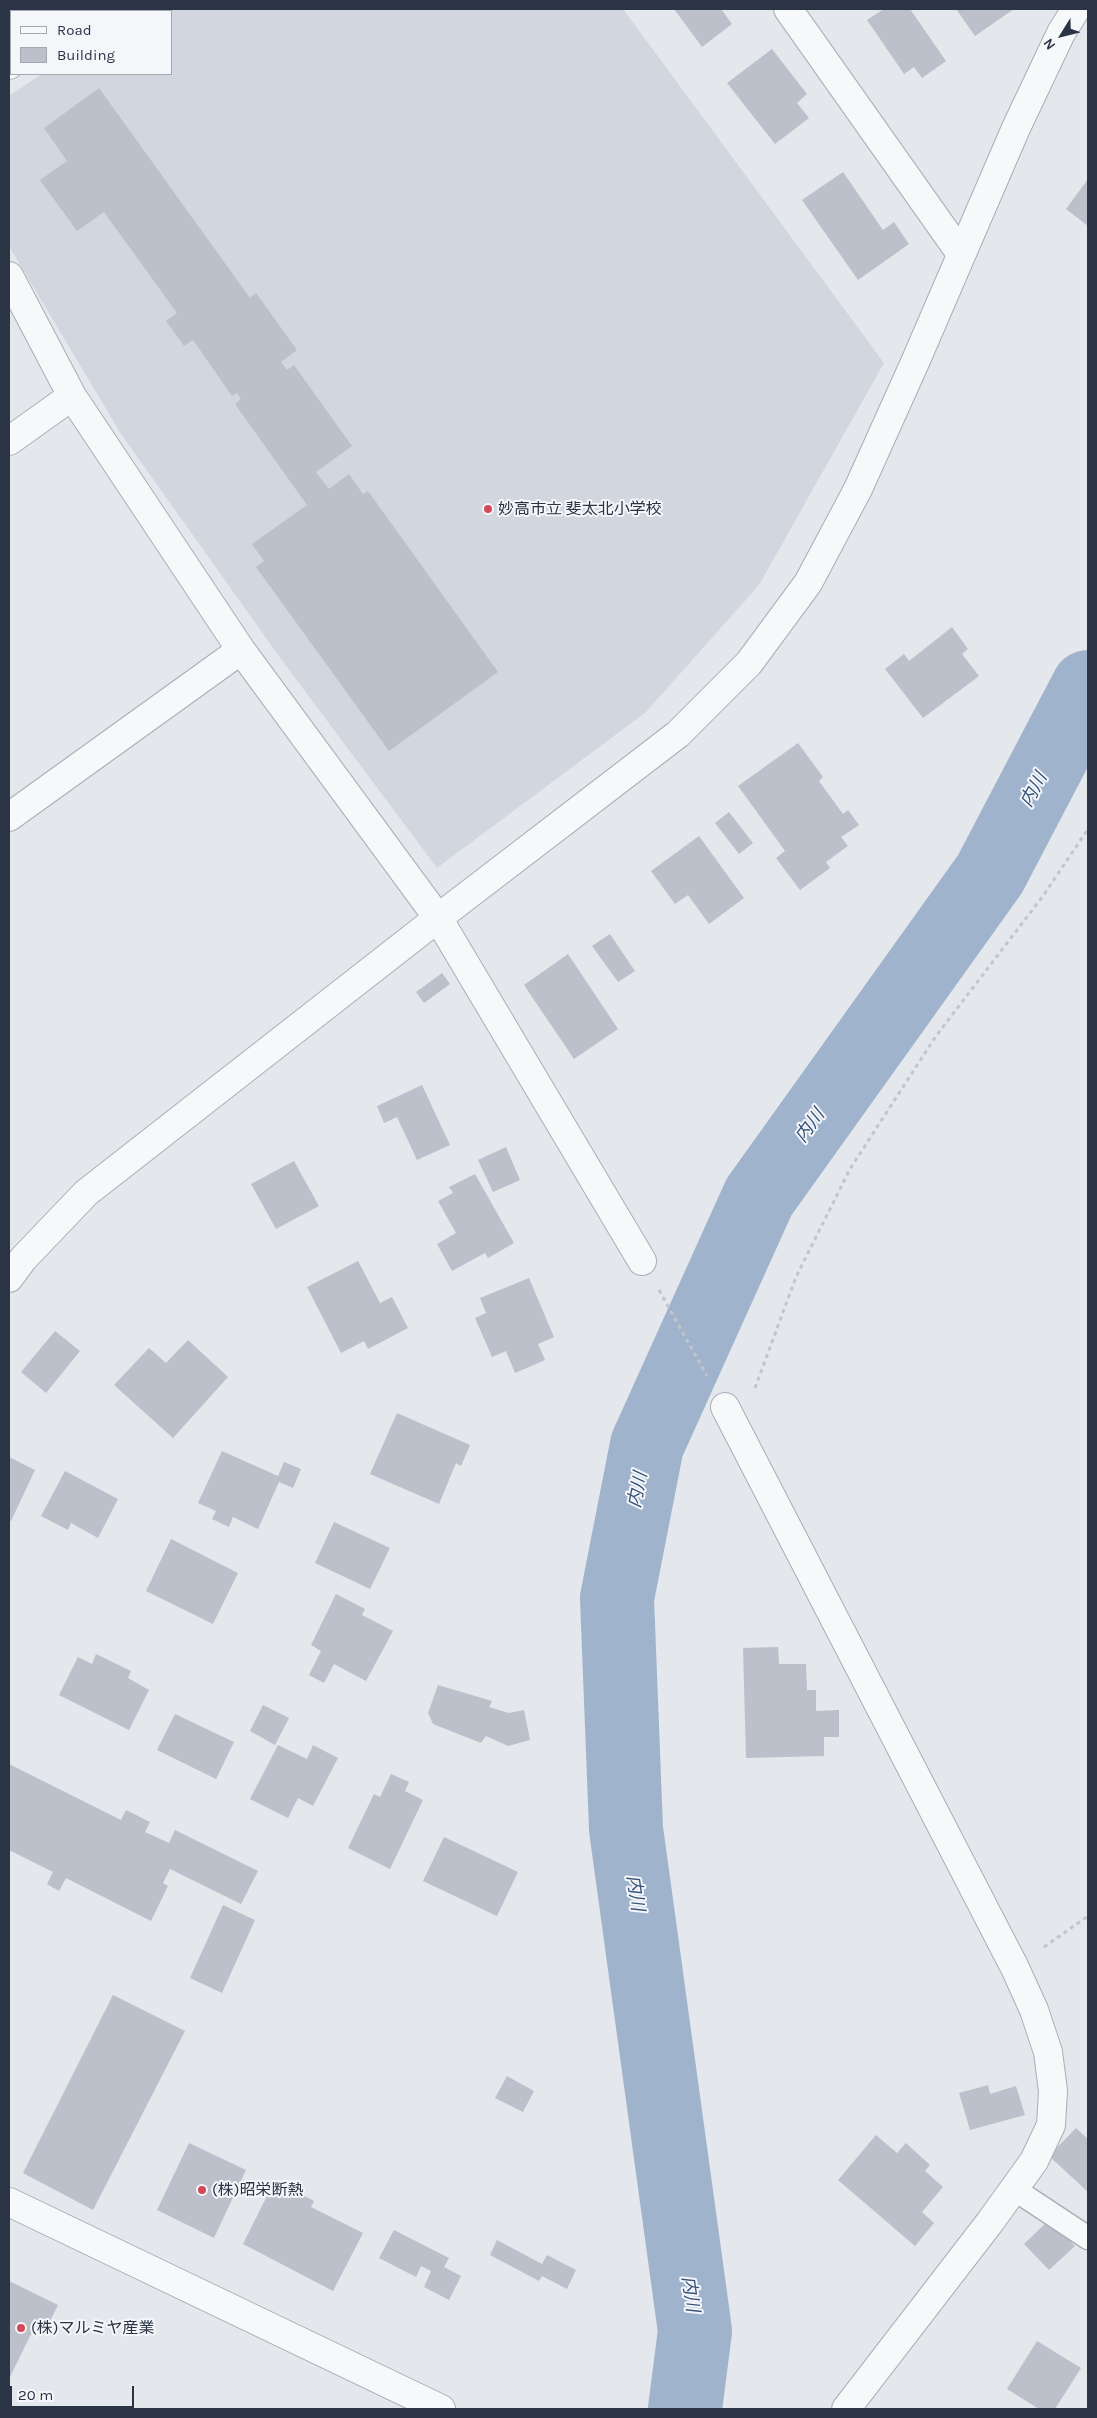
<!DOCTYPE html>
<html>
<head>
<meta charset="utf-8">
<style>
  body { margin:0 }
  #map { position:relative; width:1097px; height:2418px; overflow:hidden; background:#e4e7ec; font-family:Karla,sans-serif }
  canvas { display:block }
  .frame { position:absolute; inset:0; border:10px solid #2b3445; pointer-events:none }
  .legend { position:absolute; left:10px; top:10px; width:162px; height:65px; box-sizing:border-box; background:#f4f6f9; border:1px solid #a4a8b1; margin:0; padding:6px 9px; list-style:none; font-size:15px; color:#2b3445 }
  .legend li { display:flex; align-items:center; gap:10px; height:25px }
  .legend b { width:25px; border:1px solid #a4a8b1 }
  .north { position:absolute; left:1037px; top:10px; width:50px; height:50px; -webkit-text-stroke:4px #f4f6f9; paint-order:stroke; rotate:234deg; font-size:14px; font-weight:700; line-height:20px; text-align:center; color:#2b3445 }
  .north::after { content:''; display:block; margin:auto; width:18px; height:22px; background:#2b3445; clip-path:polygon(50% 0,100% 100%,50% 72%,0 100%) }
  .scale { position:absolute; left:10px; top:2386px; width:124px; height:22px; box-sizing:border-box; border:2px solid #2b3445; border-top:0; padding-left:6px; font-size:15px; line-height:18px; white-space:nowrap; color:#2b3445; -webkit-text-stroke:4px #f4f6f9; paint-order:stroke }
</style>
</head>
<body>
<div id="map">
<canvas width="1097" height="2418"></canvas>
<div class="frame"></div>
<ul class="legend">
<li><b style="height:6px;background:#f7f8fa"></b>Road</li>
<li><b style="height:14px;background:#bbc0ca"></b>Building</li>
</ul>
<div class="north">N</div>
<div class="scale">20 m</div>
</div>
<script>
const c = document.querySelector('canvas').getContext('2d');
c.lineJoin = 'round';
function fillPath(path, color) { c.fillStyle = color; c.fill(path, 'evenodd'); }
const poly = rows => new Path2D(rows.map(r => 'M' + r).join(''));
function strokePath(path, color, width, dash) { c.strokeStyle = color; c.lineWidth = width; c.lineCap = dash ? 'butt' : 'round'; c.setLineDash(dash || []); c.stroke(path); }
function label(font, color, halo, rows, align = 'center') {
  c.font = font + ' Karla,"Noto Sans JP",sans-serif'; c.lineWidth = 4; c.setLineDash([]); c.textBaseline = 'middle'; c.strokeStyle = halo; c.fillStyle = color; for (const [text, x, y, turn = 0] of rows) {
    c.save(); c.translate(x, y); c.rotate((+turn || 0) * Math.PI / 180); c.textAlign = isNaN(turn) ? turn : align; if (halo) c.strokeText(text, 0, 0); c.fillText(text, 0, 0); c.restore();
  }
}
fillPath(poly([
  [136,9,623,9,884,363,759,585,646,712,437,868,281,659,121,434,9,246,9,96,42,74,171,74,171,11,132,11]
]), '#d2d6de');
strokePath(poly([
  [685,2409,695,2331,626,1829,617,1598,647,1445,759,1197,990,874,1088,687]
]), '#9fb4cc', 74);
fillPath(poly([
  [674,9,721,9,732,24,702,47],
  [884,9,910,9,946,61,922,78,914,67,904,74,867,20],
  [956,9,1014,9,975,36],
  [772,49,807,94,797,103,809,118,775,144,727,83],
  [99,88,250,298,256,293,297,350,281,362,287,370,294,365,352,446,316,472,329,489,349,474,363,494,368,491,498,672,389,751,256,567,264,561,252,544,307,505,235,404,241,399,237,393,232,396,193,340,184,346,166,321,177,313,104,212,77,231,40,180,67,161,44,128],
  [843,172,883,230,894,222,909,244,858,280,802,200],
  [1088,179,1088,226,1066,209],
  [952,627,968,649,962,654,979,676,923,718,885,669,904,654,909,661],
  [798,743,823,777,819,781,843,814,848,810,859,825,841,837,848,846,826,862,830,868,800,890,776,858,785,851,738,786],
  [729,812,753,843,739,854,715,823],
  [699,836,744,898,709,924,688,895,675,904,651,871],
  [610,934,635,971,618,982,592,946],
  [568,954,618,1029,574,1059,524,985],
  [442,973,450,984,424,1003,416,992],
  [422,1085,450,1145,417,1160,397,1117,384,1123,377,1106],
  [506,1147,520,1180,493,1192,478,1160],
  [294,1161,319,1206,276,1229,251,1184],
  [475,1174,514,1243,488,1258,485,1253,452,1271,437,1244,456,1233,438,1201,453,1193,449,1187],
  [358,1261,380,1303,392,1297,408,1328,368,1349,364,1341,341,1353,307,1287],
  [529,1278,554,1337,538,1344,545,1360,515,1373,506,1351,492,1357,475,1318,486,1313,480,1298],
  [55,1331,80,1351,46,1393,21,1372],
  [188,1340,228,1377,173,1438,114,1385,149,1348,166,1363],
  [397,1413,470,1445,461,1466,456,1463,439,1504,370,1474],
  [222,1451,278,1476,284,1462,301,1469,293,1488,279,1482,258,1529,233,1517,229,1527,212,1519,216,1511,198,1503],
  [9,1457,35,1470,11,1521,9,1520],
  [65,1471,118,1499,98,1538,71,1523,68,1530,41,1516],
  [334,1522,390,1548,370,1589,315,1563],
  [171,1539,238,1573,213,1624,146,1591],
  [336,1594,365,1609,362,1615,393,1631,366,1681,334,1664,324,1683,309,1675,321,1651,311,1645],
  [778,1647,779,1664,806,1664,807,1690,816,1690,816,1711,839,1710,839,1737,824,1737,824,1756,746,1758,743,1648],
  [96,1654,131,1671,128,1678,149,1690,129,1730,59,1695,78,1657,92,1664],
  [438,1685,492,1701,489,1707,509,1713,524,1710,530,1740,508,1746,486,1736,481,1743,433,1724,428,1713],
  [263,1705,289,1718,275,1745,250,1731],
  [175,1714,234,1742,216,1779,157,1750],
  [278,1745,307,1759,313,1745,338,1758,313,1806,298,1798,288,1818,250,1799],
  [9,1764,121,1820,126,1810,150,1822,145,1832,169,1843,175,1830,258,1871,241,1904,170,1869,163,1883,168,1886,151,1921,66,1878,59,1891,47,1884,53,1872,9,1850],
  [391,1774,409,1782,405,1791,423,1800,390,1869,348,1848,374,1794,380,1797],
  [444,1837,518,1872,497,1916,423,1881],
  [223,1905,255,1920,222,1993,190,1978],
  [113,1995,185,2031,93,2210,23,2173],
  [507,2076,534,2091,523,2112,495,2098],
  [988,2085,990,2094,1016,2086,1025,2115,970,2130,959,2093],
  [1076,2128,1088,2139,1088,2192,1049,2156],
  [876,2135,897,2153,906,2143,930,2165,925,2171,943,2187,922,2212,934,2223,915,2246,838,2180],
  [189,2143,246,2170,214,2238,157,2210],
  [275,2180,314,2201,311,2207,363,2233,333,2291,243,2244],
  [1049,2220,1075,2246,1049,2270,1024,2244],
  [394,2230,449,2258,444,2267,461,2276,449,2300,424,2287,431,2271,421,2266,416,2277,379,2258],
  [497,2240,542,2264,547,2255,576,2270,567,2289,542,2276,539,2281,490,2255],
  [9,2281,58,2305,45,2331,35,2326,9,2379],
  [1037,2341,1081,2368,1055,2409,1039,2409,1007,2389]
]), '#bbc0ca');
const service = poly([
  [1014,2189,1088,2238]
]);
const minor = poly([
  [788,9,961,254],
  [85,11,89,9],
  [9,65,11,63],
  [9,276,72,396,241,650,438,918,642,1261],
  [9,441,72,396],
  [9,817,241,650],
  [725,1407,1015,1968,1034,2010,1048,2052,1053,2091,1051,2125,1034,2161,990,2222,846,2409],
  [9,2202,441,2409]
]);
const tertiary = poly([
  [9,1278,23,1259,86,1193,438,918,678,734,749,663,808,583,858,489,916,360,1016,128,1061,33,1076,9]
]);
strokePath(service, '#a9aeb7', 25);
strokePath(minor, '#a9aeb7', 30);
strokePath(tertiary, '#a9aeb7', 30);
strokePath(poly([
  [659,1290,707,1376],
  [755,1388,796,1277,850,1169,936,1036,1043,896,1088,829],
  [1044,1947,1088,1916]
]), '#c2c5cb', 3, [4, 4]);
strokePath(service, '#f7f8fa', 22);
strokePath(minor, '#f7f8fa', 28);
strokePath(tertiary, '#f7f8fa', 28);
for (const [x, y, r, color] of [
  [488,509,5,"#d1495b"],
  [202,2190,5,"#d1495b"],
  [21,2328,5,"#d1495b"]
]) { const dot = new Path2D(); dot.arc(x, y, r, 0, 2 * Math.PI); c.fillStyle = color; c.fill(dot); strokePath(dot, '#f4f6f9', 2); }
label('16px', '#2b3445', '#f4f6f9', [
  ["妙高市立 斐太北小学校",498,509],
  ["(株)昭栄断熱",212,2190],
  ["(株)マルミヤ産業",31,2328]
], 'left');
label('italic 18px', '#34527a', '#f4f6f9', [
  ["内川",1034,790,-62],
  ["内川",810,1126,-54],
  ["内川",638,1490,-79],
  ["内川",635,1893,82],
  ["内川",690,2294,82]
]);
</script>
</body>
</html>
